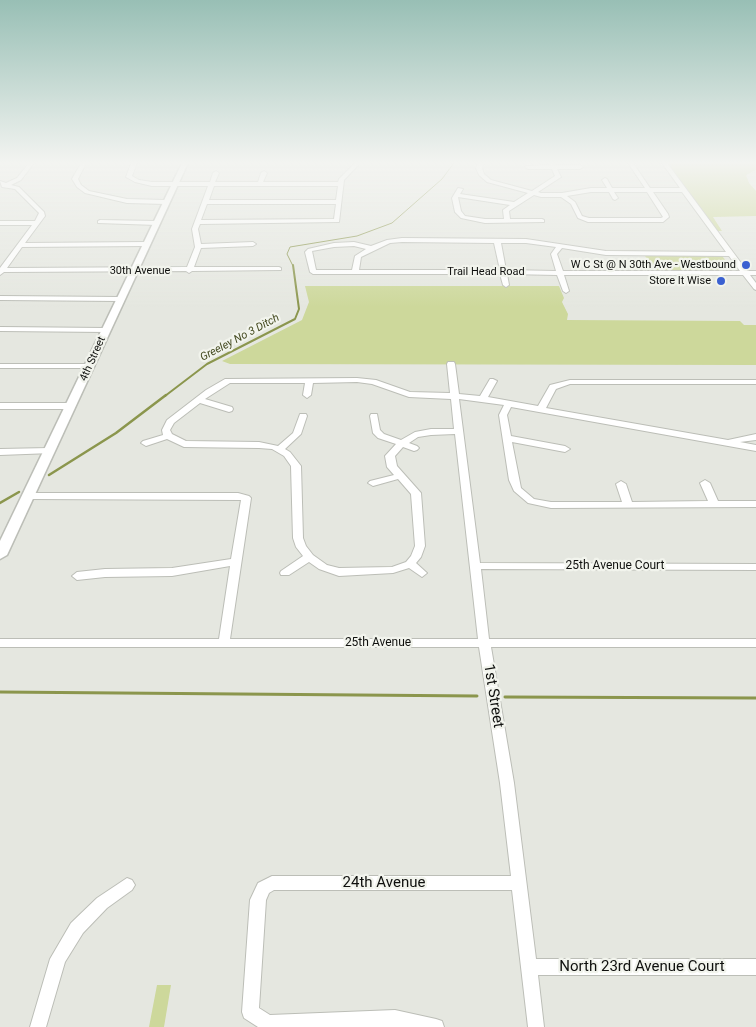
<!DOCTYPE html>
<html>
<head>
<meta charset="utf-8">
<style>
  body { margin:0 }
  canvas { display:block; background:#e5e7e0 }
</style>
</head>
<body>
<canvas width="756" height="1027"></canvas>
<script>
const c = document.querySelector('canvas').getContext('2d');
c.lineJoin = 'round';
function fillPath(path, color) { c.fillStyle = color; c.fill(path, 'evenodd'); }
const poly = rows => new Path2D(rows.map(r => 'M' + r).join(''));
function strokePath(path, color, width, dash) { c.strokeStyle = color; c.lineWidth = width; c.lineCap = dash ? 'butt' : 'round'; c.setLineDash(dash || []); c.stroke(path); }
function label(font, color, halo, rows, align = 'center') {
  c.font = font + ' Roboto,sans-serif'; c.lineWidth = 4.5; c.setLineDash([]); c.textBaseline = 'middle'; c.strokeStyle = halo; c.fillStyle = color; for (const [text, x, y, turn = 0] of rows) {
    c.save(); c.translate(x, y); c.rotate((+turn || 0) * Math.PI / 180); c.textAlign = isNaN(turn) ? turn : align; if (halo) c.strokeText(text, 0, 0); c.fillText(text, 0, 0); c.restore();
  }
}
fillPath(poly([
  [667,163,756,163,756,170,746,175,749,183,756,191,756,216,713,217,722,231,717,231],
  [645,256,722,256,734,270,653,270],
  [305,286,559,286,564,298,562,302,568,314,567,320,740,321,744,325,756,325,756,365,230,364,222,361,302,320,309,302],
  [157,985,171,985,164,1027,149,1027]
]), '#cdd89b');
strokePath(poly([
  [293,266,287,254,290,247,357,236,392,223,442,179,454,163]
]), '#8b964d', 1);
strokePath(poly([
  [165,396,207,364,295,319,299,309,293,265]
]), '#8b964d', 2);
strokePath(poly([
  [49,475,116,433,166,395],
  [0,503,19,492]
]), '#8b964d', 2.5);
strokePath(poly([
  [0,692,477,696],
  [505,697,756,698]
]), '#8b964d', 3);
const minor = poly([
  [29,163,34,163,21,180,11,185,19,187,44,212,45,216,25,243,146,242,149,244,146,246,22,247,7,268,187,267,195,247,192,229,208,186,152,186,135,182,126,177,131,163,137,163,132,176,139,180,152,182,210,182,213,173,216,171,219,173,215,182,258,182,261,173,264,171,267,173,263,182,338,182,339,179,355,163,360,163,344,180,339,222,200,224,198,229,201,244,253,242,256,244,253,246,201,248,194,267,279,267,281,268,281,270,192,271,189,273,186,271,4,272,0,275,0,268,32,225,0,225,0,221,35,221,39,213,15,189,2,187,0,181,6,183,17,178,29,163],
  [214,186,338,186,336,200,209,200,214,186],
  [207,204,336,204,334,219,201,220,207,204],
  [81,163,86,163,78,179,81,185,89,191,127,199,166,200,169,202,166,204,127,203,85,193,77,187,72,179,81,163],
  [478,163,484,163,482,168,484,174,491,180,532,191,555,176,552,169,528,169,525,167,526,166,550,165,549,163,555,163,556,165,580,165,583,167,580,169,557,169,561,177,538,192,541,193,562,193,591,188,607,188,602,180,605,178,607,179,612,188,645,188,628,163,633,163,650,188,680,188,662,163,667,163,747,271,756,271,756,275,750,275,756,283,756,290,754,289,743,275,564,275,569,291,566,293,563,291,557,275,507,274,509,285,506,287,503,285,500,274,313,274,310,272,305,252,308,249,334,243,354,242,371,246,387,240,402,238,526,239,606,251,726,252,682,192,653,192,668,214,669,217,663,222,588,222,578,218,571,204,561,197,541,197,534,195,509,211,510,219,542,219,544,220,544,222,485,223,461,218,455,212,452,198,458,188,463,189,460,194,514,202,528,193,487,182,479,175,476,168,478,163],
  [591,192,609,192,613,199,615,200,618,198,614,192,647,192,663,217,661,218,589,218,582,216,575,202,567,196,591,192],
  [458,197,510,205,503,210,504,219,485,219,465,216,461,211,458,197],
  [402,242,494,243,500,270,359,270,361,257,390,243,402,242],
  [501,243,526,243,556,247,551,254,556,271,506,270,501,243],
  [354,246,366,249,355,256,352,270,316,270,312,251,334,247,354,246],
  [562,248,606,255,729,256,740,271,563,271,557,254,562,248],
  [100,220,157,221,160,223,157,225,98,223,98,221,100,220],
  [0,296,120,297,124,299,120,301,0,300,0,296],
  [0,327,106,328,110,330,106,332,0,331,0,327],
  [448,362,454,362,455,364,459,394,480,396,490,379,493,379,497,381,488,397,538,406,550,385,570,380,756,380,756,384,570,384,556,389,546,408,728,440,756,434,756,440,740,442,756,445,756,451,511,407,507,415,511,436,565,446,570,449,565,452,512,442,521,488,534,499,551,502,622,502,616,484,621,481,626,484,632,502,708,501,700,483,705,480,710,483,718,501,756,501,756,507,551,508,528,503,514,491,509,480,499,415,504,405,459,399,480,563,756,564,756,570,481,569,489,639,756,639,756,647,491,647,514,783,536,959,756,959,756,975,538,975,544,1027,528,1027,512,890,274,890,269,893,266,900,259,1008,270,1015,395,1010,436,1019,442,1021,444,1027,258,1027,244,1018,242,1012,250,900,258,883,272,876,511,876,500,783,479,647,0,647,0,639,219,639,230,566,172,576,105,577,77,580,72,576,77,572,105,569,172,568,231,559,241,500,28,499,23,496,28,493,238,493,249,496,251,498,230,639,478,639,455,434,431,435,418,437,409,443,417,446,419,448,417,450,414,451,403,447,395,456,397,466,421,493,425,546,421,557,416,563,427,573,422,577,409,568,393,573,339,576,319,569,309,562,289,575,281,575,280,573,281,571,303,556,296,547,293,538,291,466,284,456,272,449,259,448,184,447,167,439,146,446,141,443,143,441,163,435,162,430,167,420,206,390,225,379,357,378,376,380,410,392,450,393,447,364,448,362],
  [357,382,372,384,409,397,451,399,454,429,431,429,415,432,401,440,384,434,380,430,377,414,371,414,370,416,373,433,378,438,396,444,385,456,387,467,394,475,370,481,368,483,373,486,398,479,411,494,415,546,411,556,406,562,392,567,339,568,327,565,313,555,306,546,303,538,301,466,290,452,285,449,301,434,307,416,306,414,300,414,293,433,278,446,259,442,186,441,172,434,170,430,174,423,200,403,229,412,232,411,233,409,232,407,205,399,230,383,305,383,303,395,307,398,311,395,313,383,357,382],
  [0,364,91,364,95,366,91,368,0,368,0,364],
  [0,403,70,403,74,406,70,409,0,409,0,403],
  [49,448,52,449,54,451,52,453,0,455,0,449,49,448],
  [127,878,132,880,135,885,132,890,107,908,83,933,65,962,46,1027,30,1027,50,959,71,923,97,898,127,878]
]);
const major = poly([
  [182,163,188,163,7,555,0,559,0,541,182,163]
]);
strokePath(minor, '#bcbeb7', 2);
strokePath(major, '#bcbeb7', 3);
fillPath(minor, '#fff');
fillPath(major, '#fff');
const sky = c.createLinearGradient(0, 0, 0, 307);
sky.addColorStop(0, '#98bfb5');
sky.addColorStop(0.53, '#f3f4f1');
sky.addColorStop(1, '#f3f4f100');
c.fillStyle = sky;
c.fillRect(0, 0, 756, 307);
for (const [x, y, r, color] of [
  [746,265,5,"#3a60d1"],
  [721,281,5,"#3a60d1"]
]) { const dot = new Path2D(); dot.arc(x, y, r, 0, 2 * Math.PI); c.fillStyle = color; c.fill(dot); strokePath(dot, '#f2f4ed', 2); }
label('11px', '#0f100e', '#f2f4ed', [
  ["W C St @ N 30th Ave - Westbound",736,265],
  ["Store It Wise",711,281]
], 'right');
label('11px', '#0f100e', '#f2f4ed', [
  ["30th Avenue",140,271],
  ["Trail Head Road",486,272],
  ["4th Street",93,359,-66]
]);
label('italic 11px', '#43491f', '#f2f4ed', [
  ["Greeley No 3 Ditch",240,338,-28]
]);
label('12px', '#0f100e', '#f2f4ed', [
  ["25th Avenue Court",615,566],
  ["25th Avenue",378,643]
]);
label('15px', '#0f100e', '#f2f4ed', [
  ["1st Street",493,696,81],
  ["24th Avenue",384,883],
  ["North 23rd Avenue Court",642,967]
]);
</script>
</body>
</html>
